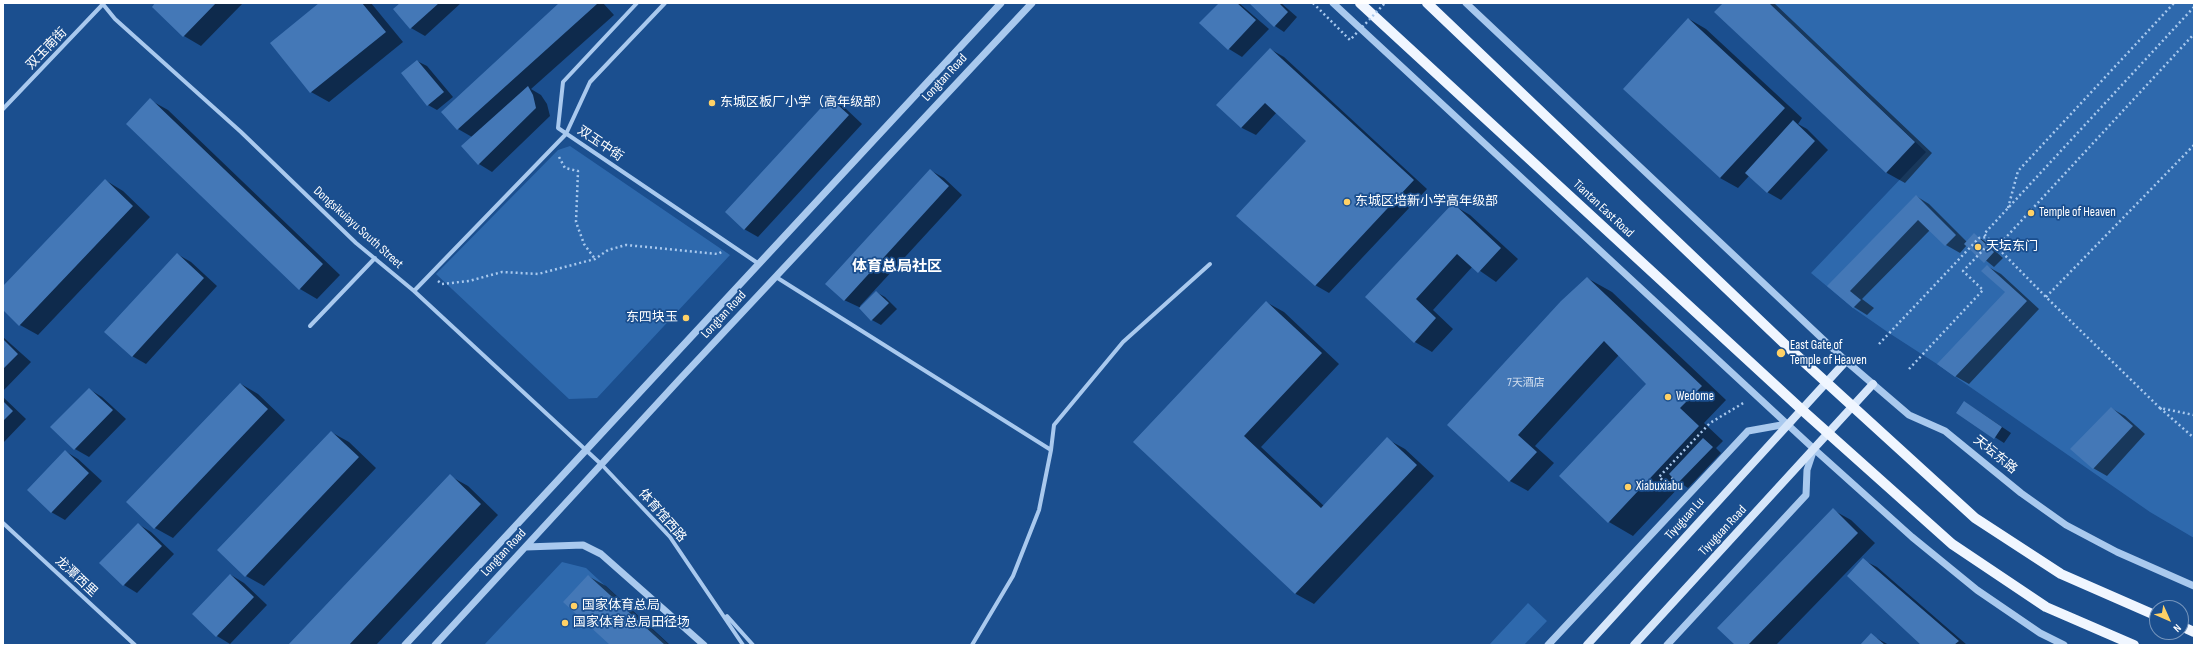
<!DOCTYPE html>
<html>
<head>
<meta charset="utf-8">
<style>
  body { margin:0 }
  #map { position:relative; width:2197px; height:648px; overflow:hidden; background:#1b4f8f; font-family:"Sofia Sans Condensed",sans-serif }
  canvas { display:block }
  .frame { position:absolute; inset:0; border:4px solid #fff; pointer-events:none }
  .north { position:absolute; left:2149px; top:600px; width:40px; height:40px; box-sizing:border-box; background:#1b4f8f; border:1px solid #7695bc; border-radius:50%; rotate:135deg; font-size:11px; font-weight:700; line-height:16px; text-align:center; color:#fff }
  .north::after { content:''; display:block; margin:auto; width:14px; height:18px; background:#ffd166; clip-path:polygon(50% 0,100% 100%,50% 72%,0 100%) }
</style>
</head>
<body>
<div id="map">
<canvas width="2197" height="648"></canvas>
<div class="frame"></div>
<div class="north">N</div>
</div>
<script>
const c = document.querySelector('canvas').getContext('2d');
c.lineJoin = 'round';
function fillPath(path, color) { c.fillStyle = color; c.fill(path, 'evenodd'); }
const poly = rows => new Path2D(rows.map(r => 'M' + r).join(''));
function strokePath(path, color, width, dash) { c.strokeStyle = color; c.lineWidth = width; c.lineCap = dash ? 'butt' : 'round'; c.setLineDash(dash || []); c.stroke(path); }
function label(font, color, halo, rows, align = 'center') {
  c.font = font + ' "Sofia Sans Condensed","Noto Sans SC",sans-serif'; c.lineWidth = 3.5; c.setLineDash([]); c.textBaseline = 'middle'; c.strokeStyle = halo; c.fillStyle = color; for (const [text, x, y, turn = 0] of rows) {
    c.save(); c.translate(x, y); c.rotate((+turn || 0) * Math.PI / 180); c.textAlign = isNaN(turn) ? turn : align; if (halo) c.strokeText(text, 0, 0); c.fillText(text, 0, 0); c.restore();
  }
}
fillPath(poly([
  [1769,3,2194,3,2194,538,2150,512,1937,364,1889,333,1853,308,1811,273,1926,152],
  [570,146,730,255,597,398,569,399,436,274,558,150],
  [562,562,586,568,669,645,484,645],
  [1528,603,1547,621,1524,645,1489,645]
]), '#2e69ad');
fillPath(poly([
  [157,3,243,3,201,46,184,36],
  [321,3,371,3,403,42,329,102,311,92,271,43],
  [401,3,461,3,425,36,411,28,394,9],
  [561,3,603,3,614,15,531,89,541,95,547,104,550,116,492,172,479,164,472,137,458,129,442,112],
  [1220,3,1239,3,1269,29,1242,57,1229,49],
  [1250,3,1281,3,1297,17,1284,32,1275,26],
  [1724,3,1774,3,1932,153,1905,183,1887,173,1715,12],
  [1689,19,1706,29,1802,118,1798,124,1807,129,1828,150,1781,200,1767,192,1749,176,1738,188,1720,178],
  [1270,49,1284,57,1427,189,1329,293,1315,285,1308,141,1277,112,1256,135,1242,128,1217,105],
  [417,61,427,66,453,97,437,110,428,105],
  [830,99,844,107,862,124,758,237,744,229],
  [150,100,168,110,340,275,317,299,300,289],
  [930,170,944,178,962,195,860,306,861,308,876,292,885,297,897,309,881,325,872,320,859,307,844,300],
  [105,180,123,191,150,217,38,335,20,325,3,309,3,287],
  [1916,196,1929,204,1967,242,1974,235,1983,240,2003,258,1994,267,1967,245,1960,253,1946,245,1930,230,1862,299,1874,308,1867,315,1854,307,1828,286],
  [1453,205,1470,215,1518,259,1496,282,1473,266,1433,310,1453,329,1432,352,1415,342,1367,297],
  [177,254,191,262,217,286,146,364,132,356],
  [1987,266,2001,274,2039,309,1969,384,1955,376,2006,292],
  [1587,278,1612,292,1726,400,1704,423,1723,441,1716,448,1721,453,1688,488,1682,484,1633,536,1609,522,1647,384,1619,355,1535,446,1554,463,1528,491,1510,481,1449,424],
  [1266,302,1284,312,1339,364,1261,447,1324,506,1387,439,1405,449,1434,476,1314,604,1296,594,1135,442],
  [3,337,31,362,3,391],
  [241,384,258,394,285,420,173,538,155,528,128,502],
  [89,389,102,397,126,419,89,457,75,449,52,427],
  [3,397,26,419,3,443],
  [1965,402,2011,433,2004,443,1957,413],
  [2111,408,2125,416,2145,434,2107,476,2093,468],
  [331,432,349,442,376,468,264,586,246,576],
  [65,451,78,459,102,481,65,520,51,512],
  [450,476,468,486,498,515,376,645,290,645],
  [1833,510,1851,520,1875,543,1776,645,1736,645],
  [138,524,151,532,174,554,137,593,124,585],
  [1863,560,1877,567,1967,645,1923,645],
  [231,575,244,583,267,605,230,644,217,636],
  [588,576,606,586,670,645,612,645],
  [1871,635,1889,645,1861,645]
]), '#0007');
fillPath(poly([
  [155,3,216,3,183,37,152,7],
  [319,3,362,3,386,32,310,93,270,43],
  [400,3,439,3,410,29,393,9],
  [559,3,597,4,457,130,441,112],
  [1219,3,1237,3,1256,20,1228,50,1199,23],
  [1249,3,1279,3,1288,12,1274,27],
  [1723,3,1769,3,1915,142,1886,173,1714,12],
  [1688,18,1785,108,1720,178,1623,89],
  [1270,48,1414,180,1315,286,1236,216,1306,141,1265,103,1241,128,1216,105],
  [417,60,444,92,427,106,401,73],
  [528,86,533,95,536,108,478,165,461,146],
  [150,98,323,264,299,290,126,124],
  [830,98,849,115,744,230,725,212],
  [1793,120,1815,141,1767,193,1745,173],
  [930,169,949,186,844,301,825,284],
  [105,179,133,206,19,326,3,310,3,286],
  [1916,195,1956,235,1945,246,1918,220,1850,291,1861,300,1853,308,1827,286],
  [1453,203,1501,248,1478,273,1457,254,1416,299,1436,318,1414,343,1365,297],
  [1974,233,1994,252,1984,263,1964,244],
  [177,253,204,278,132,357,104,332],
  [1987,265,2027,301,1955,377,1937,364,2005,292,1981,271],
  [1587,277,1702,386,1680,408,1699,426,1608,523,1559,476,1646,384,1604,341,1518,435,1537,452,1509,482,1447,425,1561,301],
  [876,291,889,303,871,321,859,308],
  [1266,301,1322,353,1244,436,1321,508,1387,437,1417,465,1295,594,1133,442],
  [3,339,18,354,3,369],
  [240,383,268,409,154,529,126,502],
  [89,388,113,410,74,450,50,427],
  [3,401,13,411,3,421],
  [1964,401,2002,427,1994,439,1956,413],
  [2111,407,2133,426,2093,469,2070,449],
  [331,431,359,457,245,577,217,550],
  [1703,438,1713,447,1678,483,1669,474],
  [65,450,89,473,51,513,27,490],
  [450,474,481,504,349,645,288,645],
  [1833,508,1858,533,1748,645,1735,645,1717,628],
  [138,523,162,546,123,586,99,563],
  [1863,558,1959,641,1954,645,1921,645,1847,576],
  [230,574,254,597,216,637,192,614],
  [588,575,665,645,610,645,563,602],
  [1871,633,1885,645,1860,645]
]), '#4478b7');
strokePath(poly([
  [2194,7,1984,234,2046,297,2160,408,2194,415],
  [559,157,565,168,578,171,576,222,584,244,595,259],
  [2008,208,2018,171,2174,3],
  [1997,247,2194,34],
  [438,281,442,284,469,281,502,272,538,274,595,259,608,250,626,245,718,254,723,251],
  [2046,297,2194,145],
  [1879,344,1979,238,1987,237],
  [1909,369,1983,290,1963,271,1987,246,1987,237],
  [2160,408,2194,438],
  [1673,478,1667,484,1659,477,1710,423,1745,402]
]), '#a9c9ee', 2.5, [2, 3]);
strokePath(poly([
  [102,3,115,19,241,132,356,243,414,291,602,465,670,537,743,645],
  [637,3,563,82,558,128,759,264],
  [3,109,104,3],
  [776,277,1051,450],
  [414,291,566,134,590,82,665,3],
  [310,326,375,258],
  [3,523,135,645],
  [727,616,753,645],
  [972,645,1013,576,1039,510,1051,450,1054,425,1123,342,1210,264]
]), '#a9c9ee', 4);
strokePath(poly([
  [1333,3,1814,449,1912,537,1977,590,2040,633,2064,645],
  [1466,3,1846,361,1909,415,1945,431,2021,493,2066,525,2117,552,2194,586],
  [526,547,583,545,601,554,704,645],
  [405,645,1001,3],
  [435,645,679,380,1032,3],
  [1548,645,1748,431,1787,424],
  [1667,645,1806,495,1807,470,1814,449]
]), '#a9c9ee', 7);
strokePath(poly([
  [1587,645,1846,361],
  [1634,645,1873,384]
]), '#d6e6fa', 8);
strokePath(poly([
  [1360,3,1801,409,1952,544,2046,607,2134,645],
  [1427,3,1793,352,1975,518,2061,574,2157,616],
  [2181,626,2194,632]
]), '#f0f6ff', 10);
strokePath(poly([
  [1313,3,1350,40,1385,3]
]), '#a9c9ee', 2.5, [2, 3]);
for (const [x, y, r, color] of [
  [712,103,4,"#ffd166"],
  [1347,202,4,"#ffd166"],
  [2031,213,4,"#ffd166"],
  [1978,247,4,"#ffd166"],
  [686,318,4,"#ffd166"],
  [1781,353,5,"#ffd166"],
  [1668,397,4,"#ffd166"],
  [1628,487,4,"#ffd166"],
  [574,606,4,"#ffd166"],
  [565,623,4,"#ffd166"]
]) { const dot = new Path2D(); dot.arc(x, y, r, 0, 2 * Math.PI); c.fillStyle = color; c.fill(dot); strokePath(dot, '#1b4f8f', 1.5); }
label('11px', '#d0dded', null, [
  ["7天酒店",1526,383]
]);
label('13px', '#fff', '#1b4f8f', [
  ["双玉南街",47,49,-46],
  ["Longtan Road",945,78,-47],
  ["双玉中街",600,144,34],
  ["Tiantan East Road",1603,209,43],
  ["Dongsikuiayu South Street",358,228,42],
  ["Longtan Road",724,315,-47],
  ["天坛东路",1995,455,39],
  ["体育馆西路",662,516,49],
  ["Tiyuguan Lu",1685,519,-48],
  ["Tiyuguan Road",1723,531,-47],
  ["Longtan Road",504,553,-47],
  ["龙潭西里",76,577,43]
]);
label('13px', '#fff', '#1b4f8f', [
  ["东城区板厂小学（高年级部）",720,103],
  ["东城区培新小学高年级部",1355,202],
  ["Temple of Heaven",2039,213],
  ["天坛东门",1986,247],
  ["东四块玉",678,318,"right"],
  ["East Gate of",1790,346],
  ["Temple of Heaven",1790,361],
  ["Wedome",1676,397],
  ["Xiabuxiabu",1636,487],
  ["国家体育总局",582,606],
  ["国家体育总局田径场",573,623]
], 'left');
label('bold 15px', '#fff', '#1b4f8f', [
  ["体育总局社区",897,267]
]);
</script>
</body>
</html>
